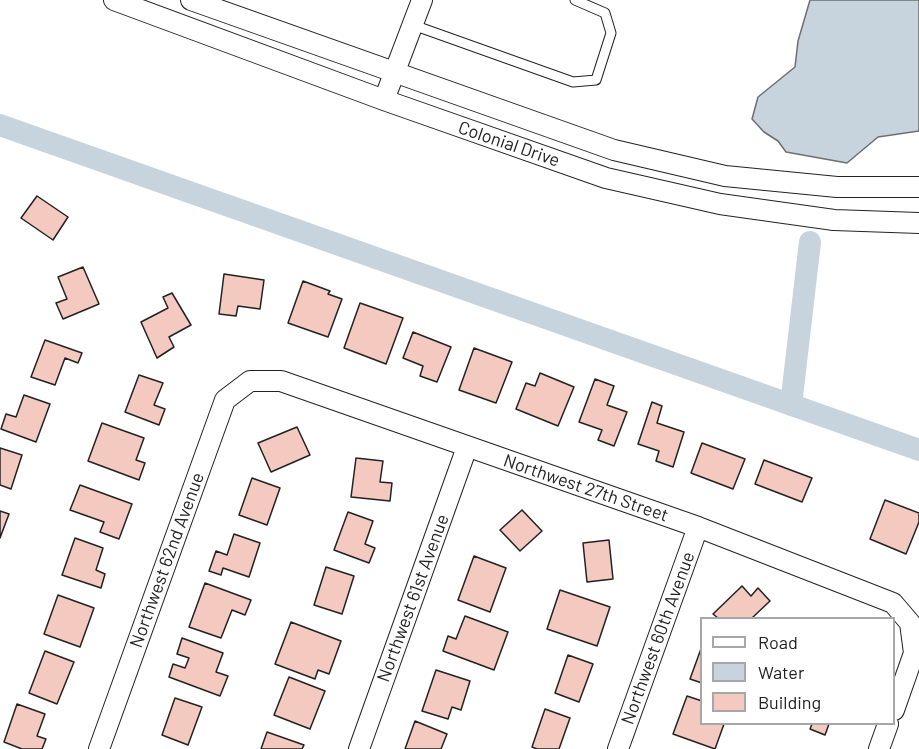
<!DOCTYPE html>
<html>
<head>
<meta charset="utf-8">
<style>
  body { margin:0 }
  #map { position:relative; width:919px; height:749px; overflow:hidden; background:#fff; font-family:Barlow,sans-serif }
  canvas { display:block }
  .legend { position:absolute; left:700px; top:617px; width:195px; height:108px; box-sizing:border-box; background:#fff; border:2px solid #a7a7a7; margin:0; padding:8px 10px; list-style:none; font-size:18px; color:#222 }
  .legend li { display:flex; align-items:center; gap:12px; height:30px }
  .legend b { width:30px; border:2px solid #a7a7a7 }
</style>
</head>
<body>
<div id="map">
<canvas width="919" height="749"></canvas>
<ul class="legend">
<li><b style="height:8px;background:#fff"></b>Road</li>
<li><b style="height:16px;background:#c7d3dd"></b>Water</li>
<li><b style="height:16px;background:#f3c9c0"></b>Building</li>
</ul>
</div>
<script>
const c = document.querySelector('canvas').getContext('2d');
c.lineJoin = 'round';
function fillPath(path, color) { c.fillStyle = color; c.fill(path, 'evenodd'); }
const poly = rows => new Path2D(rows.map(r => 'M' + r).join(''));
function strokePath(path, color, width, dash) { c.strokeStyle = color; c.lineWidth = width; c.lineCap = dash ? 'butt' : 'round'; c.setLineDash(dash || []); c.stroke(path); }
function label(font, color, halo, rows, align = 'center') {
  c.font = font + ' Barlow,sans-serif'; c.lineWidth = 4.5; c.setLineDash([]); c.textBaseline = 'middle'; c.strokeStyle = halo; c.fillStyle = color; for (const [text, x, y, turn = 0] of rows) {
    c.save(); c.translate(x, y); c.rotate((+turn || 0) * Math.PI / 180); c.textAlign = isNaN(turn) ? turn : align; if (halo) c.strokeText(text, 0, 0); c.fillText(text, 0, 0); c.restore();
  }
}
const water = poly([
  [810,0,919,0,919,131,878,137,847,163,786,152,778,141,764,132,752,119,758,97,795,67,798,41,810,0]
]);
fillPath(water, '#c7d3dd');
strokePath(water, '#6f6f6f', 1.5);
strokePath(poly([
  [0,125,919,450],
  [791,405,810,242]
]), '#c7d3dd', 22);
const building = poly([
  [37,196,68,217,53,240,21,218,37,196],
  [83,267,99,304,63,319,56,303,67,299,58,277,83,267],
  [224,274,264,280,260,309,238,306,236,316,219,314,224,274],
  [303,281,330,291,328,294,342,299,328,337,288,323,303,281],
  [172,293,191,325,169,337,174,347,157,358,141,322,168,308,163,297,172,293],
  [360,303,403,318,386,364,344,348,360,303],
  [413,332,451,347,437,382,420,376,423,366,403,358,413,332],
  [45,340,82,353,78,363,65,358,55,385,31,377,45,340],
  [474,348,512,362,496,403,459,390,474,348],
  [540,373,574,387,558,426,516,409,526,383,535,386,540,373],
  [139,375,163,383,154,405,165,409,159,425,125,412,139,375],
  [595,379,614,386,607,405,627,412,614,446,598,440,602,430,579,422,595,379],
  [24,395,50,404,36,442,1,429,6,414,16,417,24,395],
  [652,402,662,406,657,423,684,432,673,467,656,461,659,451,638,444,652,402],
  [102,423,144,438,136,460,145,463,139,480,88,461,102,423],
  [297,427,310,455,271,472,258,443,297,427],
  [702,443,745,459,733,489,691,473,702,443],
  [0,448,22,455,11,489,0,485,0,448],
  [356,458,383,461,380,482,392,483,390,501,351,497,356,458],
  [764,460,812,478,802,502,755,484,764,460],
  [252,478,280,488,267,525,239,515,252,478],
  [80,485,132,504,119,539,100,532,104,522,70,510,80,485],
  [885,500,919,513,919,522,906,554,870,539,885,500],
  [522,510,542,531,520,551,500,530,522,510],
  [0,511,9,514,0,538,0,511],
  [348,512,373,521,365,544,375,548,369,563,334,550,348,512],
  [234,534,260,543,249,577,223,568,221,575,209,571,216,551,227,555,234,534],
  [75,538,103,548,96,570,105,574,101,588,62,575,75,538],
  [609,540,613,579,587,582,583,543,609,540],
  [474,556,506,568,490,612,458,600,474,556],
  [326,567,354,576,342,614,314,605,326,567],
  [205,583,251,600,245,615,232,610,221,638,189,627,205,583],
  [742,586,751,596,758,588,770,601,752,618,718,618,713,614,742,586],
  [560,590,610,607,597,646,547,629,560,590],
  [58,595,94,608,80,647,44,634,58,595],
  [465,616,508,632,494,670,443,651,448,636,456,639,465,616],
  [291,622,341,641,329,674,318,670,315,679,275,664,291,622],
  [182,638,223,653,216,672,228,676,220,696,169,677,173,664,185,668,189,658,177,654,182,638],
  [702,646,702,683,690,679,702,646],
  [45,651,74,662,57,704,29,693,45,651],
  [568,655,593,664,579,702,555,693,568,655],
  [436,670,470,681,461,710,452,707,448,719,422,711,436,670],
  [289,677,325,691,310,729,274,715,289,677],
  [687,696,702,701,702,724,724,724,715,749,673,734,687,696],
  [175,698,202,707,188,745,162,735,175,698],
  [17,704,45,714,37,736,46,739,42,749,22,749,4,742,17,704],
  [545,709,570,718,559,749,537,749,532,747,545,709],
  [415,721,447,734,441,749,405,749,415,721],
  [812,724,829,724,825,735,810,729,812,724],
  [267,732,304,745,302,749,261,749,267,732]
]);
fillPath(building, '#f3c9c0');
strokePath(building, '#222', 1.5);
const lane = poly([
  [413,25,573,82,596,80,611,33,605,13,575,0]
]);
const street = poly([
  [114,0,384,100,606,178,720,204,834,220,919,223],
  [191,0,614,150,725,176,837,187,919,187],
  [384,100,422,0],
  [99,749,225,400,250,381,281,381,698,527,893,603,910,623,914,653,894,710],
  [359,749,467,447],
  [618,749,698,527],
  [879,749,888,724]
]);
strokePath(lane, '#222', 11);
strokePath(street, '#222', 22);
strokePath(lane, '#fff', 9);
strokePath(street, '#fff', 20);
label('18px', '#222', '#fff', [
  ["Colonial Drive",509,144,19],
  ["Northwest 27th Street",586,488,19],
  ["Northwest 62nd Avenue",167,560,-70],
  ["Northwest 61st Avenue",413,598,-70],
  ["Northwest 60th Avenue",658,638,-70]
]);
</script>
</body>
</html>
